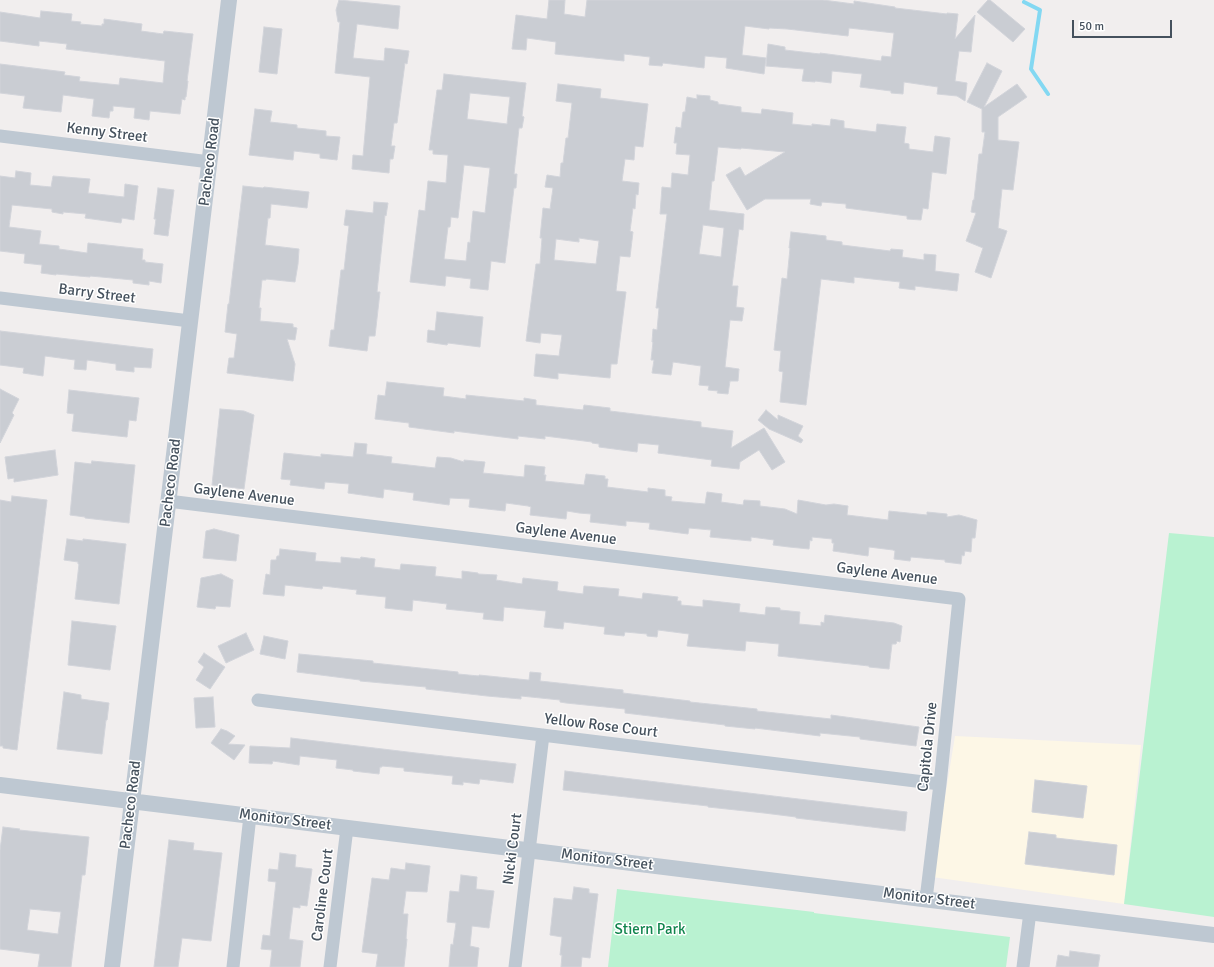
<!DOCTYPE html>
<html>
<head>
<meta charset="utf-8">
<style>
  body { margin:0 }
  #map { position:relative; width:1214px; height:967px; overflow:hidden; background:#f1eeee; font-family:Signika,sans-serif }
  canvas { display:block }
  .scale { position:absolute; left:1072px; top:20px; width:100px; height:18px; box-sizing:border-box; border:2px solid #45515d; border-top:0; padding-left:5px; font-size:12px; line-height:14px; white-space:nowrap; color:#45515d; -webkit-text-stroke:3px #fff; paint-order:stroke }
</style>
</head>
<body>
<div id="map">
<canvas width="1214" height="967"></canvas>
<div class="scale">50 m</div>
</div>
<script>
const c = document.querySelector('canvas').getContext('2d');
c.lineJoin = 'round';
function fillPath(path, color) { c.fillStyle = color; c.fill(path, 'evenodd'); }
const poly = rows => new Path2D(rows.map(r => 'M' + r).join(''));
function strokePath(path, color, width, dash) { c.strokeStyle = color; c.lineWidth = width; c.lineCap = dash ? 'butt' : 'round'; c.setLineDash(dash || []); c.stroke(path); }
function label(font, color, halo, rows, align = 'center') {
  c.font = font + ' Signika,sans-serif'; c.lineWidth = 3; c.setLineDash([]); c.textBaseline = 'middle'; c.strokeStyle = halo; c.fillStyle = color; for (const [text, x, y, turn = 0] of rows) {
    c.save(); c.translate(x, y); c.rotate((+turn || 0) * Math.PI / 180); c.textAlign = isNaN(turn) ? turn : align; if (halo) c.strokeText(text, 0, 0); c.fillText(text, 0, 0); c.restore();
  }
}
fillPath(poly([
  [955,736,1141,745,1124,904,932,877]
]), '#fdf7e6');
fillPath(poly([
  [1169,533,1214,537,1214,917,1124,904],
  [617,889,814,912,814,913,1010,937,1006,967,608,967]
]), '#b9f2d1');
strokePath(poly([
  [1024,2,1040,10,1031,69,1048,94]
]), '#83d8f2', 4);
const building = poly([
  [339,0,400,6,398,29,357,24,353,58,384,61,385,48,409,51,407,64,405,63,397,123,394,123,391,146,395,146,393,159,390,159,389,173,352,169,353,155,363,156,370,77,335,73,340,22,338,22,336,10,339,0],
  [549,0,565,0,564,14,585,17,587,0,823,0,854,4,854,1,895,7,895,8,947,14,947,13,958,14,955,39,975,15,971,52,959,51,955,81,967,83,965,101,957,96,937,94,938,87,904,82,903,94,891,93,891,91,860,87,862,74,832,71,831,83,815,81,815,82,802,81,804,69,766,66,768,44,785,47,785,50,820,54,820,53,881,61,882,56,891,57,894,33,849,28,848,36,787,29,769,28,769,29,745,26,742,55,766,58,764,74,726,68,727,58,705,56,704,68,663,63,662,66,649,65,650,57,624,54,624,61,555,54,556,42,527,38,526,50,512,49,516,15,547,19,549,0],
  [988,0,990,0,1025,29,1013,42,977,12,988,0],
  [41,11,72,14,71,21,81,22,80,24,102,26,102,24,104,24,104,19,142,24,141,31,163,34,164,31,193,34,187,81,188,81,186,97,185,97,185,100,182,99,180,114,150,111,149,120,134,118,135,108,113,106,113,111,110,111,109,118,92,116,94,99,63,95,61,112,23,108,25,96,0,93,0,64,65,72,64,75,80,77,79,81,119,85,120,78,163,83,165,61,66,49,67,44,39,41,39,46,0,41,0,12,40,18,41,11],
  [264,27,282,29,277,74,259,72,264,27],
  [987,63,1002,71,984,107,1017,84,1027,97,998,117,998,140,1019,142,1013,190,1002,189,998,228,1007,231,991,278,975,272,983,248,966,241,976,213,971,212,973,200,974,200,979,154,982,154,985,132,982,132,982,109,967,102,987,63],
  [444,74,526,83,522,116,524,117,522,128,519,128,514,174,517,174,516,188,514,188,505,263,491,261,488,290,470,288,471,279,446,276,445,286,410,282,419,210,425,211,428,181,446,183,448,155,433,154,433,150,429,150,437,90,442,90,444,74],
  [470,93,510,97,507,124,467,119,470,93],
  [464,165,490,168,485,213,473,211,470,243,468,242,466,261,444,259,448,227,450,227,451,217,458,218,464,165],
  [558,84,601,89,600,98,648,104,643,147,635,146,634,160,625,159,622,181,639,183,638,195,636,194,635,209,633,208,630,231,633,232,630,257,620,256,616,291,626,292,617,364,611,364,610,378,558,373,558,379,534,376,536,354,559,356,562,335,541,333,540,343,526,341,536,264,540,264,542,238,540,238,543,208,550,209,553,188,545,187,547,175,560,177,561,163,563,163,566,138,568,138,572,103,556,101,558,84],
  [579,238,599,241,596,264,554,260,556,239,579,242,579,238],
  [697,95,710,96,710,100,718,102,718,104,741,107,741,112,761,114,762,109,793,113,792,124,812,126,812,124,830,126,831,119,844,121,844,128,876,132,877,124,906,127,904,143,909,144,909,149,933,152,935,136,950,138,946,174,932,172,928,209,923,208,921,220,907,219,907,216,846,208,846,204,822,202,821,206,810,204,811,199,765,199,747,210,726,175,740,167,745,176,785,152,741,148,741,149,718,147,714,181,712,181,709,210,744,214,743,230,739,229,732,286,738,286,736,307,744,308,742,321,730,320,725,367,739,369,738,381,730,381,728,394,717,393,718,391,708,390,709,386,699,385,701,366,673,362,671,375,652,373,654,360,651,360,653,342,652,342,653,329,657,330,659,308,656,308,667,214,660,214,662,187,671,188,672,173,688,175,690,155,676,154,677,143,674,143,676,127,681,128,683,112,685,112,687,97,697,99,697,95],
  [703,225,724,228,721,257,699,254,703,225],
  [255,109,272,111,270,122,297,125,297,128,326,131,326,136,340,137,337,160,320,158,320,154,294,151,293,160,249,155,255,109],
  [16,171,31,173,30,185,51,187,53,176,90,179,88,193,124,197,125,184,138,186,134,220,122,218,121,223,85,218,86,214,63,212,63,214,52,212,52,209,12,205,9,227,41,231,39,244,59,246,59,249,87,253,88,243,143,249,142,260,145,260,145,262,163,264,161,283,149,281,149,285,133,283,133,280,112,278,90,276,90,277,56,274,56,275,41,273,42,265,24,263,25,254,0,251,0,176,15,178,16,171],
  [243,186,263,188,264,187,309,192,307,208,271,204,270,218,268,218,265,245,299,249,298,264,295,282,266,279,266,280,262,280,259,308,261,308,260,321,293,324,293,327,297,328,295,340,287,339,295,364,293,381,227,373,229,358,234,358,237,334,225,332,228,304,229,304,243,186],
  [158,188,174,190,168,236,154,234,156,219,154,219,158,188],
  [374,202,388,203,386,216,385,215,377,292,380,292,375,336,369,336,367,351,329,346,331,330,334,330,341,270,344,270,349,226,344,225,346,210,373,213,374,202],
  [791,232,826,236,826,240,842,242,842,245,890,251,891,249,903,250,902,257,924,260,924,254,936,255,935,271,959,274,957,291,915,286,915,290,899,288,900,282,854,277,854,283,821,279,806,405,780,402,783,372,779,371,781,351,774,350,782,278,787,279,790,248,789,248,791,232],
  [437,312,483,317,480,347,448,343,447,345,427,342,428,330,435,331,437,312],
  [0,331,153,349,151,368,134,367,134,372,116,370,116,364,87,360,86,370,74,369,75,360,45,356,43,376,23,373,24,368,0,365,0,331],
  [387,382,444,388,443,396,466,399,466,395,524,401,524,398,536,400,536,405,583,410,584,405,610,408,610,411,701,422,701,427,733,431,731,448,764,428,785,462,772,470,759,450,740,462,739,469,711,466,712,460,658,453,659,445,638,443,637,452,599,447,599,444,592,443,592,442,545,436,545,439,518,436,518,439,454,431,454,433,409,427,409,423,375,419,378,395,385,396,387,382],
  [0,389,19,399,12,413,14,415,0,443,0,389],
  [69,390,139,398,136,421,129,420,127,437,72,431,74,414,67,413,69,390],
  [220,409,244,411,254,415,244,489,212,485,220,409],
  [766,410,778,420,778,415,803,426,798,436,803,440,801,443,769,429,758,420,766,410],
  [355,443,367,444,366,454,392,457,391,463,435,468,437,457,451,458,464,462,464,460,485,462,483,473,524,477,525,465,545,467,544,475,546,475,545,481,584,485,586,474,605,476,605,479,608,479,607,487,648,492,648,488,665,490,665,496,672,497,671,501,705,504,707,492,722,494,721,502,743,505,744,500,760,501,760,506,785,509,797,514,798,500,826,505,834,504,848,506,847,515,888,520,889,511,927,515,927,512,947,514,947,517,959,515,977,520,975,538,972,538,971,552,965,551,964,556,962,555,961,564,945,562,945,560,911,557,910,561,894,559,895,551,893,550,869,547,868,556,833,551,834,543,832,543,832,539,812,537,812,541,810,540,809,549,789,547,773,545,774,540,751,537,751,541,710,537,711,530,689,528,688,534,649,529,650,523,626,521,626,526,590,522,591,514,579,513,567,511,566,519,530,515,531,507,528,506,506,503,505,511,469,507,470,499,450,498,449,505,413,500,414,493,384,489,383,498,348,493,349,484,325,482,324,489,290,485,291,480,281,479,284,453,321,457,321,454,353,457,355,443],
  [55,450,58,475,14,482,14,478,8,479,5,457,55,450],
  [92,461,135,465,129,523,85,518,85,517,70,515,75,462,91,464,92,461],
  [12,496,47,500,17,750,3,748,3,746,0,746,0,500,11,502,12,496],
  [214,529,239,535,236,561,203,558,206,531,214,529],
  [67,539,83,541,83,539,126,544,119,604,75,599,79,564,78,564,78,562,64,560,67,539],
  [280,549,316,553,315,561,341,563,341,557,360,559,361,557,375,559,374,567,400,570,401,564,436,567,435,576,462,579,462,571,478,573,478,574,497,575,496,580,522,584,523,578,558,582,557,590,559,591,583,594,584,586,619,589,618,596,642,599,643,593,678,597,677,601,681,601,681,605,703,607,703,600,740,604,739,612,765,615,766,607,780,608,780,610,800,612,799,624,821,626,821,622,824,623,825,615,894,623,902,626,900,642,897,641,896,644,892,644,889,669,869,667,869,666,778,656,779,644,746,641,745,651,687,646,689,634,658,630,657,637,647,636,647,634,625,632,624,636,604,634,605,627,564,622,563,629,544,627,546,611,504,607,503,621,483,619,484,613,446,609,447,604,413,600,412,611,385,608,386,597,356,594,357,590,323,586,322,589,285,585,284,596,263,594,266,574,270,575,271,560,276,560,277,556,279,556,280,549],
  [221,574,233,580,230,607,216,606,215,609,197,607,201,578,221,574],
  [72,621,116,626,110,670,68,665,72,621],
  [246,633,254,650,226,663,218,646,246,633],
  [264,636,288,641,285,659,260,654,264,636],
  [204,653,225,667,210,689,196,680,204,667,198,662,204,653],
  [299,654,373,661,373,663,458,672,458,674,479,676,479,675,528,680,529,680,530,672,541,673,540,681,623,690,623,693,690,701,690,702,757,709,757,711,831,719,831,715,919,727,916,746,860,739,860,737,820,733,820,736,755,728,755,729,725,726,725,725,625,713,625,709,566,703,560,702,560,700,521,696,521,699,487,696,426,689,426,687,360,681,360,680,297,672,299,654],
  [64,692,81,695,81,699,109,703,107,720,106,720,102,754,57,749,64,692],
  [213,697,215,727,196,728,194,698,213,697],
  [221,729,227,731,235,736,228,744,245,745,234,760,211,743,221,729],
  [291,738,416,753,516,764,513,783,480,779,479,784,463,782,463,785,452,784,453,776,404,771,404,768,382,766,382,767,380,767,379,774,353,771,353,770,336,768,337,760,300,756,299,765,273,761,272,764,249,763,250,746,290,748,291,738],
  [565,771,907,812,905,831,796,818,796,817,764,813,708,807,708,806,563,790,565,771],
  [1035,780,1087,786,1083,818,1032,812,1035,780],
  [3,827,20,829,19,830,89,837,85,875,82,875,71,967,38,967,40,954,0,949,0,850,3,827],
  [30,909,61,912,58,934,27,930,30,909],
  [1029,832,1056,835,1056,838,1117,845,1114,875,1025,864,1029,832],
  [169,840,194,843,193,850,222,853,211,941,182,938,178,967,154,967,169,840],
  [280,853,296,855,295,867,312,869,307,906,300,905,300,908,293,907,289,939,303,941,300,967,270,967,272,950,261,949,263,935,270,936,276,882,268,881,269,869,278,870,280,853],
  [406,863,430,866,427,892,406,891,403,914,408,914,406,939,407,939,404,967,376,967,378,954,362,952,372,878,389,880,391,868,405,870,406,863],
  [461,875,477,877,476,889,494,891,489,928,472,926,470,946,479,948,477,967,449,967,451,944,453,945,456,923,447,922,450,891,459,892,461,875],
  [574,887,589,889,589,893,598,894,590,958,582,957,581,967,561,967,562,955,560,955,562,937,550,935,554,898,572,900,574,887],
  [1070,951,1100,955,1098,967,1056,967,1058,955,1069,957,1070,951]
]);
fillPath(building, '#cacdd3');
strokePath(building, '#d2d4da', 1);
strokePath(poly([
  [0,136,210,162],
  [0,298,190,321],
  [168,501,959,599,940,784,926,899],
  [258,700,940,784],
  [233,967,250,816],
  [330,967,347,828],
  [515,967,543,735],
  [1023,967,1030,912]
]), '#bec8d2', 13);
strokePath(poly([
  [0,785,1214,935],
  [112,967,229,0]
]), '#bec8d2', 16);
label('15px', '#45515d', '#fff', [
  ["Kenny Street",107,133,7],
  ["Pacheco Road",210,162,-83],
  ["Barry Street",97,294,7],
  ["Pacheco Road",171,483,-83],
  ["Gaylene Avenue",244,495,7],
  ["Gaylene Avenue",566,534,7],
  ["Gaylene Avenue",887,574,7],
  ["Yellow Rose Court",601,726,7],
  ["Capitola Drive",928,747,-84],
  ["Pacheco Road",131,805,-83],
  ["Monitor Street",285,820,7],
  ["Nicki Court",513,849,-83],
  ["Monitor Street",607,860,7],
  ["Caroline Court",323,895,-83],
  ["Monitor Street",929,899,7]
]);
label('15px', '#10844d', '#fff', [
  ["Stiern Park",650,930]
]);
</script>
</body>
</html>
